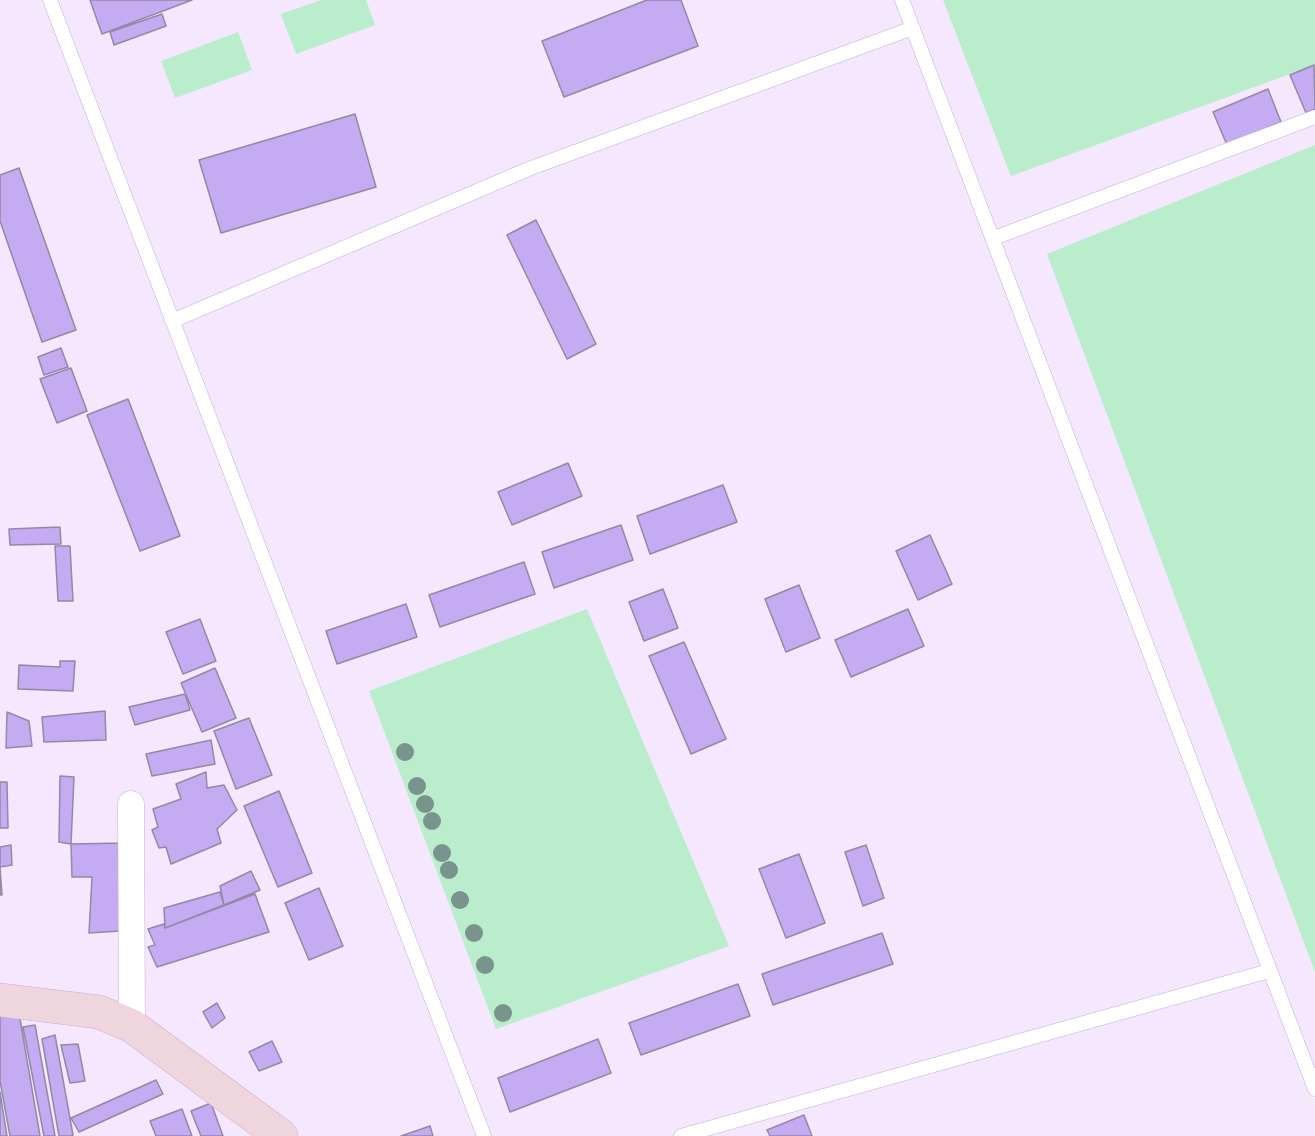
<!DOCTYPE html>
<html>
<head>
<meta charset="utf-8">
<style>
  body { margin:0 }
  canvas { display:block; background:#f5e7fe }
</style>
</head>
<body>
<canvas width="1315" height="1136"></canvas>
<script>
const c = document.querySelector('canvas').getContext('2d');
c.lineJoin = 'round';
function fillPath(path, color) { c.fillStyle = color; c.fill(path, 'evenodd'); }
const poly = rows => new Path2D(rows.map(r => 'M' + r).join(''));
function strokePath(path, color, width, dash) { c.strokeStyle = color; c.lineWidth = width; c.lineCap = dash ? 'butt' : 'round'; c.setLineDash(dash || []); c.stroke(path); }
fillPath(poly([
  [321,0,366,0,375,25,296,54,281,14],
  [943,0,1315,0,1315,65,1011,176],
  [238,32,252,70,175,98,161,61],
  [1315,145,1315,972,1047,254],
  [587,609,729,946,496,1029,369,691]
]), '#b9edcb');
const building = poly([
  [90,0,192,0,102,34,90,0],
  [647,0,681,0,698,46,564,97,542,41,647,0],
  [162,14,166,26,114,45,110,32,162,14],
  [1314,65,1315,109,1306,113,1290,75,1314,65],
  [1268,89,1281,122,1227,145,1213,112,1268,89],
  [355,114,376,187,221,233,199,160,355,114],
  [19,168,76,330,42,342,0,221,0,175,19,168],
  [536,220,596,344,567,359,507,235,536,220],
  [61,348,68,367,44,375,38,357,61,348],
  [71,368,87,411,57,423,40,379,71,368],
  [128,399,180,536,140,551,87,415,128,399],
  [568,463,582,496,512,525,498,492,568,463],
  [723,485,737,522,650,554,637,516,723,485],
  [621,525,633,560,554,588,542,552,621,525],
  [60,527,61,544,10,545,9,529,60,527],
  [930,535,952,584,918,600,896,551,930,535],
  [55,546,70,546,73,601,58,601,55,546],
  [524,562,535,594,440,627,429,595,524,562],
  [799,585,820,638,786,652,765,599,799,585],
  [663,589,678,628,644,641,629,602,663,589],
  [406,604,417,637,337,664,326,631,406,604],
  [908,609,924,646,851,677,835,640,908,609],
  [200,619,216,661,183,674,166,632,200,619],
  [684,642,726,739,691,754,649,656,684,642],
  [60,661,75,661,73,691,18,689,19,665,60,667,60,661],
  [215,668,236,718,202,732,181,683,215,668],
  [185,694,190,710,135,725,129,707,185,694],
  [105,711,106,740,44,742,42,717,105,711],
  [7,712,29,721,32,746,6,748,7,712],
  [249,718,272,775,236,789,214,731,249,718],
  [211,740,215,764,152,776,146,754,211,740],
  [206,772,207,788,224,785,237,810,217,829,221,843,171,864,166,847,159,848,152,830,158,827,153,809,181,799,176,784,206,772],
  [60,776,74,777,71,844,59,842,60,776],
  [0,782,7,782,8,828,0,828,0,782],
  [279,791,312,873,278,887,244,806,279,791],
  [124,843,120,931,89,933,92,877,72,877,71,844,124,843],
  [11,845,12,865,0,867,2,895,0,895,0,847,11,845],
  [866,845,884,898,863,906,845,852,866,845],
  [799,854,825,923,786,938,759,869,799,854],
  [251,871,260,890,224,905,220,886,251,871],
  [319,888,343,946,309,960,285,903,319,888],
  [220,892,224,905,165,928,164,908,220,892],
  [255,894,269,932,157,967,148,947,155,945,148,929,164,924,165,928,255,894],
  [882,933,893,964,773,1005,762,974,882,933],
  [738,984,750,1016,641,1055,629,1023,738,984],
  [217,1003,225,1018,212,1028,203,1012,217,1003],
  [18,1007,40,1136,10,1136,0,1081,0,1008,18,1007],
  [35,1025,55,1136,44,1136,23,1027,35,1025],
  [55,1035,73,1135,71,1136,59,1136,42,1039,55,1035],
  [598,1039,611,1073,510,1112,498,1078,598,1039],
  [272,1041,282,1062,259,1071,249,1052,272,1041],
  [78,1044,85,1081,70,1083,61,1045,78,1044],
  [156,1080,163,1094,79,1132,71,1118,156,1080],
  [0,1092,7,1136,0,1136,0,1092],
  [211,1103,223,1136,201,1136,191,1111,211,1103],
  [182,1109,192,1136,156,1136,150,1121,182,1109],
  [804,1115,812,1136,770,1136,767,1130,804,1115],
  [430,1126,433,1136,401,1136,430,1126]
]);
fillPath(building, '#c5abf1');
strokePath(building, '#9389a6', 1.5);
const lane = poly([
  [50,0,484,1136],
  [902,0,1315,1089],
  [994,238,1315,117],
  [172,321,531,168,913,28],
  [681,1136,1269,971]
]);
const street = poly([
  [131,804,132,1026]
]);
const secondary = poly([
  [0,1000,99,1012,132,1026,281,1136]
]);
strokePath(lane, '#c3b1ce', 15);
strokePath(street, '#c3b1ce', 27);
strokePath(secondary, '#c3b1ce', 34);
strokePath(lane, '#fff', 14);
strokePath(street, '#fff', 26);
strokePath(secondary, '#efd5dd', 33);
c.fillStyle = '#79938d';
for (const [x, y] of [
  [405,752],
  [417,786],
  [425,804],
  [432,821],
  [442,853],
  [449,870],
  [460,900],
  [474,933],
  [485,965],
  [503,1013]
]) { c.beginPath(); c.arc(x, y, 9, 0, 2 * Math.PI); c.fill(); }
</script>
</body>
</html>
